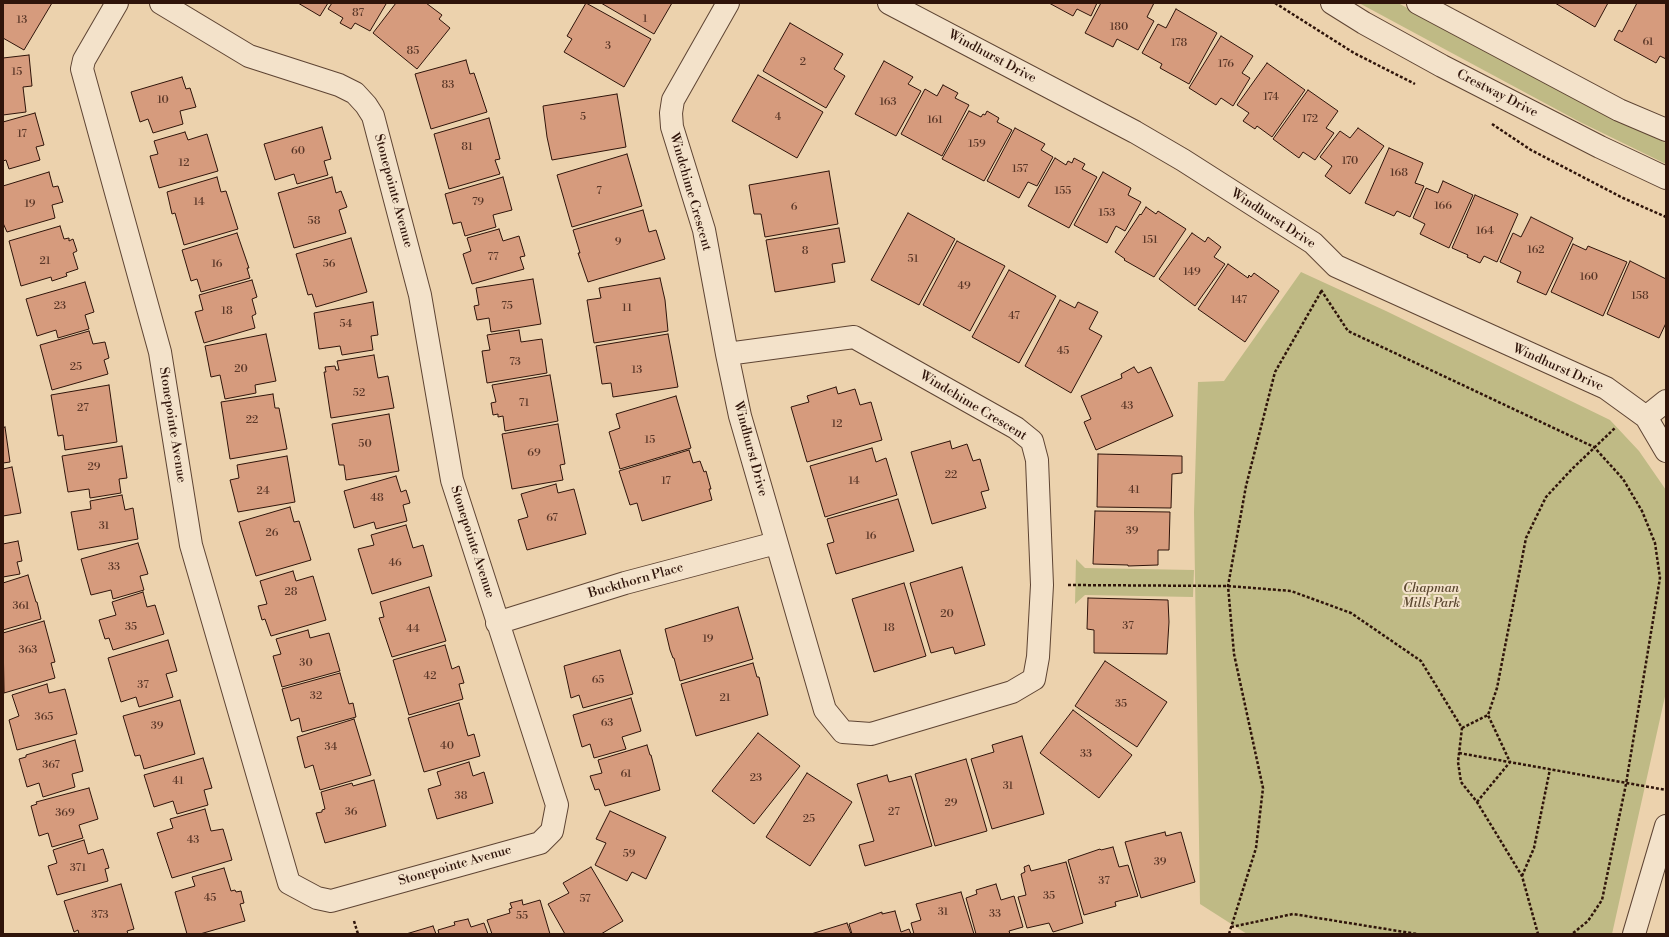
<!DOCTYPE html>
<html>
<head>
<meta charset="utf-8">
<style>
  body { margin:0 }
  #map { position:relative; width:1669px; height:937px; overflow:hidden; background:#ecd2ad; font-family:"Libre Bodoni",serif }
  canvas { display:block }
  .frame { position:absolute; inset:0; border:4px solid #2f140a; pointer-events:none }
</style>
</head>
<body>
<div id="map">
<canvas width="1669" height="937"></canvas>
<div class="frame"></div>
</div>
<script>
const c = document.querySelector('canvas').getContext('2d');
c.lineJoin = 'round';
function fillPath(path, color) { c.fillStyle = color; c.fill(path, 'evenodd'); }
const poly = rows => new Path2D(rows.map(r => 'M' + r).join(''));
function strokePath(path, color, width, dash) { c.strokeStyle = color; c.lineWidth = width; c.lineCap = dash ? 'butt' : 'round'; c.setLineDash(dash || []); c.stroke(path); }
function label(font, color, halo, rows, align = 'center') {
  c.font = font + ' "Libre Bodoni",serif'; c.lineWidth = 4; c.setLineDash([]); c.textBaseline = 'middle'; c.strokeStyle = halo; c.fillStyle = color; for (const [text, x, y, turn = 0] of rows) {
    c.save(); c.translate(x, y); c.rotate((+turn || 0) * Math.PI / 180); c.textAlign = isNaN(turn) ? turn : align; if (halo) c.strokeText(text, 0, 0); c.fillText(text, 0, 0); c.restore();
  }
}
fillPath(poly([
  [1359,3,1398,3,1616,119,1666,143,1666,164,1580,122],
  [1301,272,1386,311,1610,420,1639,451,1666,490,1666,692,1612,934,1247,934,1200,904,1194,512,1198,382,1224,381],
  [1076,559,1085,568,1194,570,1193,597,1085,595,1075,604]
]), '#bfba85');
const building = poly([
  [3,3,52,3,24,50,3,38,3,3],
  [298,3,328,3,320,16,298,3],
  [332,3,385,3,386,4,370,31,355,23,351,29,340,23,343,18,328,9,332,3],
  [396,3,426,3,442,15,439,19,450,28,417,69,373,33,396,3],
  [586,3,651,39,624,87,564,52,572,39,567,36,586,3],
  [601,3,672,3,654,34,601,3],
  [1049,3,1097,3,1091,16,1077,9,1073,16,1049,3],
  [1101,3,1154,3,1147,17,1154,21,1138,50,1117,39,1113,47,1085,33,1101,3],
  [1555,3,1608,3,1595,27,1555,3],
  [1637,3,1666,3,1666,59,1660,56,1656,63,1614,40,1619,30,1622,32,1637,3],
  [1176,9,1217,33,1189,84,1160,68,1162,64,1142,53,1158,24,1166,28,1176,9],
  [790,23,843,54,834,69,845,76,826,108,763,71,790,23],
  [1221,36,1253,56,1242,73,1250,78,1233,106,1221,98,1216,105,1189,88,1221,36],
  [29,55,32,86,23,87,26,112,3,115,3,58,29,55],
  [466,60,470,74,474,73,487,112,431,129,415,74,466,60],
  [884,61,913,77,908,84,921,91,896,136,855,114,884,61],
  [1267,63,1305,90,1272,137,1257,126,1255,129,1243,121,1249,113,1237,105,1267,63],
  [758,75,823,112,797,158,732,121,758,75],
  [182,77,186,89,190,88,196,107,180,111,183,124,153,133,148,119,140,122,131,92,182,77],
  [943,85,958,93,955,98,969,105,942,156,901,134,925,89,937,96,943,85],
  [1308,90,1338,111,1326,128,1334,133,1315,160,1303,152,1299,158,1273,139,1308,90],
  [617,94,626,147,552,160,547,137,543,106,617,94],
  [969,111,981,117,983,114,985,115,987,111,999,118,997,122,1012,130,984,181,942,159,969,111],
  [35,113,44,145,36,147,40,160,9,169,6,160,3,161,3,122,35,113],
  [489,118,500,159,495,160,500,174,449,189,434,134,489,118],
  [322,127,331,159,324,161,328,175,297,184,294,174,275,180,264,144,322,127],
  [1015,128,1045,144,1041,150,1053,157,1037,186,1028,182,1019,198,987,181,1015,128],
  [1358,128,1384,146,1350,194,1325,176,1332,166,1320,157,1340,131,1350,138,1358,128],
  [185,132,188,140,207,134,218,171,159,188,150,156,158,154,154,141,185,132],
  [1389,148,1423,163,1415,183,1424,186,1410,217,1397,211,1394,216,1365,203,1389,148],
  [627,154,642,206,572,227,557,175,627,154],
  [1055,158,1066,165,1068,161,1072,163,1074,158,1085,164,1082,169,1097,177,1069,228,1028,206,1055,158],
  [829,171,838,224,765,237,761,214,754,214,749,185,829,171],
  [49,172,53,187,58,186,63,202,52,205,55,218,7,232,3,223,3,186,49,172],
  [1103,172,1131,188,1128,195,1141,202,1125,231,1116,226,1107,243,1074,225,1103,172],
  [217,177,221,192,226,191,238,229,184,245,175,213,172,214,167,192,217,177],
  [332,177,336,193,341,191,347,207,339,210,346,233,294,248,278,193,332,177],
  [503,177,512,210,493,215,496,227,465,236,461,222,453,224,445,194,503,177],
  [1443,181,1473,195,1449,248,1420,234,1425,224,1413,218,1426,188,1438,193,1443,181],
  [1475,195,1518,214,1497,262,1484,256,1480,263,1467,257,1468,255,1452,248,1475,195],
  [1146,207,1156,214,1158,211,1186,229,1154,277,1124,260,1125,259,1115,252,1140,214,1141,215,1146,207],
  [643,210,649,232,656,230,665,259,588,282,578,253,580,253,573,230,643,210],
  [908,213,955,239,919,305,871,280,908,213],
  [1531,217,1573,238,1546,295,1517,282,1521,272,1500,262,1513,233,1521,237,1531,217],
  [60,226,64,239,69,238,69,241,73,239,77,251,73,253,78,269,66,273,67,276,52,281,51,277,21,286,9,241,60,226],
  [839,228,845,262,832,264,835,282,775,292,766,240,839,228],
  [499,229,503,241,519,236,525,256,520,257,524,269,472,284,463,254,471,251,467,238,499,229],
  [237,233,249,268,247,268,250,278,201,292,197,279,191,281,182,250,237,233],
  [1192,233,1205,242,1208,237,1221,247,1214,257,1225,264,1195,306,1159,279,1192,233],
  [351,238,367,292,316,307,312,294,308,295,296,254,351,238],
  [957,241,1005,266,970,331,923,305,957,241],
  [1573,244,1586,250,1588,246,1627,262,1603,316,1551,292,1573,244],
  [1630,261,1666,279,1666,323,1659,338,1607,314,1630,261],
  [1228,264,1248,278,1249,275,1251,277,1254,273,1279,291,1245,342,1198,309,1228,264],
  [1009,270,1056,296,1019,363,972,337,1009,270],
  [660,278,665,300,668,331,594,343,587,300,601,298,599,288,660,278],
  [533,279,541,324,491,332,489,318,477,320,474,306,479,305,476,288,533,279],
  [252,280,257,297,252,299,256,314,252,316,255,328,204,343,195,312,203,310,199,295,252,280],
  [85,282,94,312,85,315,89,329,58,338,56,330,37,336,26,299,85,282],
  [1060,300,1075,308,1078,302,1098,312,1089,329,1102,336,1071,393,1025,366,1060,300],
  [373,302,378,335,371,336,373,350,342,355,340,346,319,349,314,313,373,302],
  [519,330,521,342,542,339,547,373,487,383,482,351,490,350,487,335,519,330],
  [89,331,93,344,105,342,109,358,104,360,108,374,52,390,40,345,89,331],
  [266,334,276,381,255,385,256,393,225,399,220,375,211,377,205,346,266,334],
  [668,334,678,387,613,397,611,383,602,384,596,346,668,334],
  [374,355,378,378,388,376,394,408,331,418,324,372,326,372,325,367,335,366,336,370,339,370,337,361,374,355],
  [1134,367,1138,373,1151,367,1173,416,1096,450,1084,422,1091,419,1081,396,1122,378,1121,374,1134,367],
  [550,375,558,421,505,431,503,416,498,417,498,414,493,415,491,403,496,402,492,385,550,375],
  [109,385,117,442,65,450,63,435,58,436,51,395,109,385],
  [836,387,838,394,855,389,860,405,871,402,882,440,807,462,791,407,809,402,807,396,836,387],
  [273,394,275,408,279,408,287,449,230,459,221,402,273,394],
  [676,396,691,448,620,469,609,432,620,428,616,414,676,396],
  [389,414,399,471,346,480,344,465,339,465,332,424,389,414],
  [558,424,565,464,560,465,563,480,512,489,502,434,558,424],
  [5,427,10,462,3,463,3,428,5,427],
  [950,441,952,449,967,444,973,461,980,459,989,490,981,492,986,508,932,524,911,452,950,441],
  [122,446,127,478,119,479,121,493,90,498,89,489,68,492,62,456,122,446],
  [872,448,876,462,886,458,897,495,825,517,810,466,872,448],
  [689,450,693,463,700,461,704,472,706,471,711,489,709,489,712,500,642,521,637,503,630,505,619,471,689,450],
  [1098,454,1182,456,1182,473,1172,474,1171,508,1097,507,1098,454],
  [287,456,295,502,238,512,230,480,239,478,237,465,287,456],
  [12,467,21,513,3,516,3,469,12,467],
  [396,476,401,492,406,490,410,503,403,505,407,521,376,529,374,522,354,528,344,491,396,476],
  [556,484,558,493,574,489,586,534,527,550,518,520,528,517,521,494,556,484],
  [122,495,125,510,133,508,138,539,78,550,71,512,91,509,90,501,122,495],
  [898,499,914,551,836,574,827,544,834,542,827,519,898,499],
  [290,507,294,522,299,521,311,560,256,576,239,522,290,507],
  [1095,511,1170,512,1169,550,1158,550,1158,565,1128,566,1128,565,1093,564,1095,511],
  [406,525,413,548,423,545,432,576,372,594,358,549,374,545,371,535,406,525],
  [18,541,22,561,17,562,20,574,3,577,3,544,18,541],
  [138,543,148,574,140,576,144,590,113,599,111,590,91,595,81,559,138,543],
  [962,567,985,645,955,654,953,647,931,653,910,583,962,567],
  [293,571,296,581,313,576,326,620,271,636,265,619,262,620,258,606,267,604,260,581,293,571],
  [28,575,36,602,37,602,41,619,3,630,3,583,28,575],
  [904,583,926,656,874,672,852,599,904,583],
  [429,587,446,641,392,657,379,618,384,617,380,602,429,587],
  [143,592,147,607,155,605,164,634,113,650,109,638,105,639,99,620,116,615,112,602,143,592],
  [1088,598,1168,600,1169,622,1167,654,1094,653,1094,630,1087,629,1088,598],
  [738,607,753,659,680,681,674,658,673,658,670,650,665,629,738,607],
  [44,621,55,662,51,663,55,678,4,693,3,633,44,621],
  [308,630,310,638,329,633,340,671,282,687,273,656,281,654,276,639,308,630],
  [168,640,177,671,166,674,173,697,139,707,136,697,121,702,108,658,168,640],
  [445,645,452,669,459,666,464,683,459,684,463,699,409,715,393,660,445,645],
  [620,650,633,694,583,708,579,695,571,698,564,666,620,650],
  [1105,661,1167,702,1137,747,1075,706,1105,661],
  [753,663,757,677,759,677,768,715,696,736,681,684,753,663],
  [340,673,349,704,353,703,356,717,302,732,299,718,291,721,282,689,340,673],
  [47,684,49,693,65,689,77,734,17,750,9,720,19,716,12,695,47,684],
  [631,698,641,731,622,737,626,749,594,758,590,744,582,747,573,715,631,698],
  [180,700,195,754,144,769,140,755,135,756,123,716,180,700],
  [459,703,468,736,474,734,480,756,424,772,408,718,459,703],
  [1073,710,1132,755,1099,798,1040,753,1073,710],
  [354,719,371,775,320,790,313,765,305,768,297,737,354,719],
  [758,733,800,766,754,824,712,791,758,733],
  [1022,736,1044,814,992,829,971,759,994,752,992,745,1022,736],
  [75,740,83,771,72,774,75,787,43,797,39,783,27,787,19,759,26,757,26,755,75,740],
  [647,745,650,755,651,755,660,790,605,806,599,789,595,790,590,776,602,773,598,760,647,745],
  [203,758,212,788,204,790,208,805,177,814,173,801,154,807,144,775,203,758],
  [966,759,987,831,935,846,915,774,966,759],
  [469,762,473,776,484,772,493,803,437,819,428,789,441,785,437,772,469,762],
  [807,773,852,802,810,866,766,837,807,773],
  [887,775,889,782,911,776,932,846,865,866,859,845,874,841,857,784,887,775],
  [374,780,386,826,325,843,316,813,322,812,322,810,325,809,321,792,352,783,353,786,374,780],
  [89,788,98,819,79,825,83,838,52,847,48,833,39,836,31,806,37,804,36,802,89,788],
  [205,809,211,831,223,829,232,860,172,878,157,833,173,828,170,819,205,809],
  [610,811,666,837,646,879,632,872,627,881,595,865,606,843,596,839,610,811],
  [1165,832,1166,836,1181,832,1195,882,1141,898,1125,842,1165,832],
  [84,840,88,854,103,849,109,868,105,869,108,881,57,895,48,866,57,863,53,850,84,840],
  [1113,847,1119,867,1128,865,1138,896,1115,902,1116,906,1084,915,1068,860,1100,849,1101,850,1113,847],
  [1066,862,1083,923,1053,932,1049,923,1027,928,1018,897,1026,895,1021,874,1025,872,1024,867,1029,865,1031,871,1066,862],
  [591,867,623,921,601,934,565,934,548,904,569,893,563,883,591,867],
  [224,868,231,891,235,890,236,892,241,891,244,903,240,904,245,921,200,934,187,934,175,892,195,886,192,877,224,868],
  [121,884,134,929,127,931,128,934,79,934,78,930,74,932,64,901,121,884],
  [996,884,1001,900,1014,896,1023,927,1009,931,1010,934,976,934,966,898,977,894,976,890,996,884],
  [961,892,974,934,914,934,911,923,921,920,916,904,961,892],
  [522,900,523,905,540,900,550,934,492,934,487,920,510,913,509,909,512,908,510,903,522,900],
  [895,911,901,932,909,929,911,934,852,934,849,924,882,912,882,914,895,911],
  [468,919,471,927,484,923,488,934,439,934,438,930,455,925,454,922,468,919],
  [847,923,851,934,811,934,847,923],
  [433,926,436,934,406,934,433,926]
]);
fillPath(building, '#d69b7d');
strokePath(building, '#2f140a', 1);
const minor = poly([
  [117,3,84,60,82,69,160,352,191,545,289,883,317,898,331,901,540,843,552,831,557,805,452,480,420,295,373,116,366,105,355,93,339,85,249,56,161,3],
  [889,3,1135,132,1183,160,1313,243,1336,266,1606,388,1646,417,1666,451],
  [1332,3,1364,23,1442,66,1600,147,1666,178],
  [1418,3,1619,110,1666,130],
  [727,354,854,337,1016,428,1032,441,1037,460,1042,585,1038,657,1034,679,1012,692,871,734,843,732,825,710,740,416,727,354,704,230,672,127,671,113,673,100,728,3],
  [1646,417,1666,401],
  [497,623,625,583,776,543],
  [1634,934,1666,826]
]);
strokePath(minor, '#5e4433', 24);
strokePath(poly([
  [1275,3,1354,53,1415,84],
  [1492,124,1531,150,1623,198,1666,217],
  [1321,290,1348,331,1594,447,1623,479,1642,511,1655,543,1660,578,1626,784,1602,900,1588,921,1572,934],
  [1068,585,1228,586,1291,591,1351,613,1421,661,1462,728,1458,762,1461,782,1477,802,1522,876,1538,934],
  [1462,728,1488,715,1497,688,1526,538,1546,497,1572,469,1616,427],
  [1459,753,1666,790],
  [1477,802,1510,762,1488,715],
  [1522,876,1534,848,1550,769],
  [354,921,358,934],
  [1231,927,1293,914,1417,934],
  [1229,934,1256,848,1263,788,1234,654,1228,586,1246,486,1275,372,1322,290]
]), '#2f140a', 2.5, [3, 2]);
strokePath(minor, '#f3e2ca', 22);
label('11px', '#593627', null, [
  ["87",358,13],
  ["1",645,19],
  ["13",22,20],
  ["180",1119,27],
  ["61",1648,42],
  ["178",1179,43],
  ["3",608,46],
  ["85",413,51],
  ["2",803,62],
  ["176",1226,64],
  ["15",17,72],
  ["83",448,85],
  ["174",1271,97],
  ["10",163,100],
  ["163",888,102],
  ["5",583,117],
  ["4",778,117],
  ["172",1310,119],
  ["161",935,120],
  ["17",22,134],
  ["159",977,144],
  ["81",467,147],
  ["60",298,151],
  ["170",1350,161],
  ["12",184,163],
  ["157",1020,169],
  ["168",1399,173],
  ["7",599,191],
  ["155",1063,191],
  ["14",199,202],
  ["79",478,202],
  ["19",30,204],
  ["166",1443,206],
  ["6",794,207],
  ["153",1107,213],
  ["58",314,221],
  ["164",1485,231],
  ["151",1150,240],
  ["9",618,242],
  ["162",1536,250],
  ["8",805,251],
  ["77",493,257],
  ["51",913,259],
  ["21",45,261],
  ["16",217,264],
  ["56",329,264],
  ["149",1192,272],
  ["160",1589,277],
  ["49",964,286],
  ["158",1640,296],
  ["147",1239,300],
  ["23",60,306],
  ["75",507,306],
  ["11",627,308],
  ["18",227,311],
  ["47",1014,316],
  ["54",346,324],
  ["45",1063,351],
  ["73",515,362],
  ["25",76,367],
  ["20",241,369],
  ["13",637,370],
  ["52",359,393],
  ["71",524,403],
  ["43",1127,406],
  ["27",83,408],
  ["22",252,420],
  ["12",837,424],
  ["15",650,440],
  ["50",365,444],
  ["69",534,453],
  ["29",94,467],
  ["22",951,475],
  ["17",666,481],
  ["14",854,481],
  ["41",1134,490],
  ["24",263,491],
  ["48",377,498],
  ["67",552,518],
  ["31",104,526],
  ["39",1132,531],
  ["26",272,533],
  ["16",871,536],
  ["46",395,563],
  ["33",114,567],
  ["28",291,592],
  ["361",21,606],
  ["20",947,614],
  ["37",1128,626],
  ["35",131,627],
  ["18",889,628],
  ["44",413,629],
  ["19",708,639],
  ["363",28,650],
  ["30",306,663],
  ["42",430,676],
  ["65",598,680],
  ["37",143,685],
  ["32",316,696],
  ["21",725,698],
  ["35",1121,704],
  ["365",44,717],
  ["63",607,723],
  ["39",157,726],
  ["40",447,746],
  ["34",331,747],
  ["33",1086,754],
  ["367",51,765],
  ["61",626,774],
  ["23",756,778],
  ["41",178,781],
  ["31",1008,786],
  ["38",461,796],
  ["29",951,803],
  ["36",351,812],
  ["27",894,812],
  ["369",65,813],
  ["25",809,819],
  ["43",193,840],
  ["59",629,854],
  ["39",1160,862],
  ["371",78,868],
  ["37",1104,881],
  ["35",1049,896],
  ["45",210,898],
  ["57",585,899],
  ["31",943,912],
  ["33",995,914],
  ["373",100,915],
  ["55",522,916]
]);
label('13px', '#2f140a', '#f3e2ca', [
  ["Windhurst Drive",992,57,28],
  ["Crestway Drive",1497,94,27],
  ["Stonepointe Avenue",393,191,75],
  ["Windchime Crescent",690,192,74],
  ["Windhurst Drive",1273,219,33],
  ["Windhurst Drive",1558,368,24],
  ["Windchime Crescent",973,406,31],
  ["Stonepointe Avenue",172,425,81],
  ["Windhurst Drive",750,449,75],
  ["Stonepointe Avenue",472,542,72],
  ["Buckthorn Place",636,581,-16],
  ["Stonepointe Avenue",455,866,-16]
]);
label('italic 13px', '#5a462f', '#f3e2ca', [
  ["Chapman",1431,589],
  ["Mills Park",1431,604]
]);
</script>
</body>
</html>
